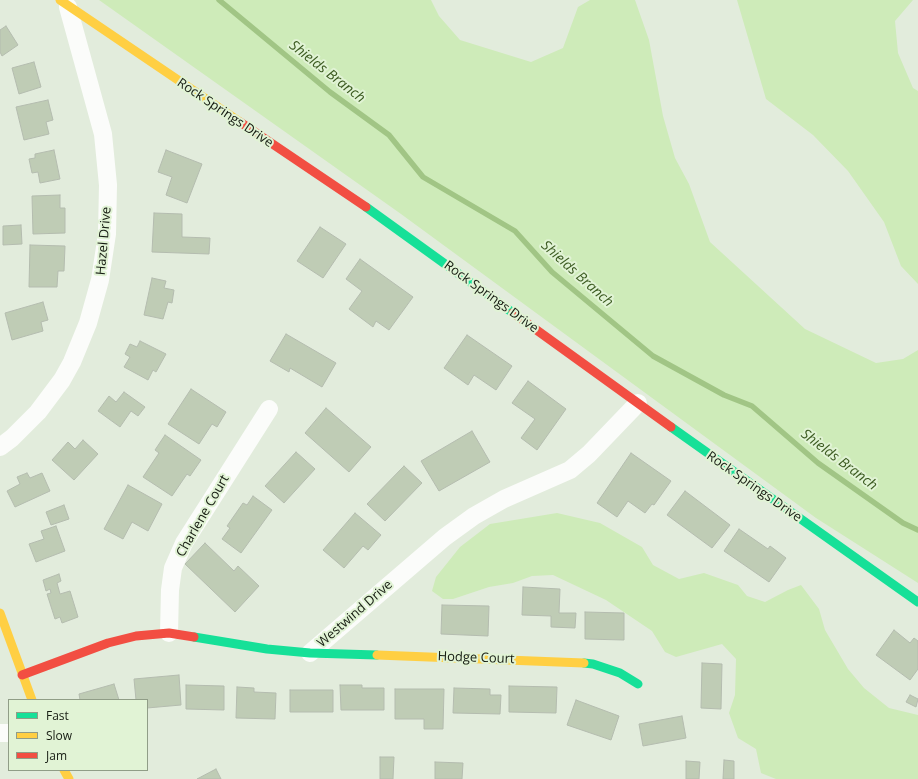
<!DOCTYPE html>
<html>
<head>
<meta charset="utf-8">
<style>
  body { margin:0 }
  #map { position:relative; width:918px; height:779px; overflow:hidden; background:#e2ecdc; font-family:"Open Sans",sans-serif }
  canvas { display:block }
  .legend { position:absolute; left:8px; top:699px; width:140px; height:72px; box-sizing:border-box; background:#e1f3d5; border:1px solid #909d87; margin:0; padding:5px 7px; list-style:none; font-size:12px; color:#161c12 }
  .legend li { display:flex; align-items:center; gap:8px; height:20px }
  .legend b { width:20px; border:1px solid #909d87 }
</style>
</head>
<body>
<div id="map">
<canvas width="918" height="779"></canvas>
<ul class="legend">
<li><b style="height:5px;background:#16e098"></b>Fast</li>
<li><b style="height:5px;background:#ffcf43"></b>Slow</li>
<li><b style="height:5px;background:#f24e42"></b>Jam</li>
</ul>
</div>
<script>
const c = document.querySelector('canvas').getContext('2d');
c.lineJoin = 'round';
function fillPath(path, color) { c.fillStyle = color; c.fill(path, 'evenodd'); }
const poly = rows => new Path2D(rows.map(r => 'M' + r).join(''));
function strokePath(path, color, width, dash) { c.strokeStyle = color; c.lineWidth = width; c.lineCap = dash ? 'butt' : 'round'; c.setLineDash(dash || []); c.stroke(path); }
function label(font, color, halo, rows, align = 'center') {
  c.font = font + ' "Open Sans",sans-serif'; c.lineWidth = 4; c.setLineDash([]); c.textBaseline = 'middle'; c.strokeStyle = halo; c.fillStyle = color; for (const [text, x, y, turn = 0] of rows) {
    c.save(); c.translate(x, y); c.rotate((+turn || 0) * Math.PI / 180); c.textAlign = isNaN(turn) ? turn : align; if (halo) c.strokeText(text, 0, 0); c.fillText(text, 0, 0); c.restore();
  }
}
fillPath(poly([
  [99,0,431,0,439,16,460,40,531,62,563,48,578,7,590,0,635,0,649,40,663,116,675,158,689,184,710,242,805,329,876,363,903,359,918,350,918,583,816,518,401,214],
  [737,0,913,0,895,21,898,53,913,88,918,91,918,284,901,266,884,222,848,171,813,135,766,99],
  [557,513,600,523,642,547,653,565,679,579,704,573,738,585,747,596,765,602,788,590,801,585,819,609,825,630,848,669,864,688,889,708,918,715,918,779,776,779,761,773,756,749,738,738,729,713,735,695,736,659,722,644,676,657,665,652,652,631,606,600,553,575,532,576,513,583,489,587,453,599,443,599,432,591,436,577,460,547,490,524]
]), '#ceebb9');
strokePath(poly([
  [219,0,330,92,389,135,423,177,515,231,552,272,653,356,724,395,752,406,818,463,903,523,918,530]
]), '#a1c585', 5.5);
const building = poly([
  [6,26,18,45,2,56,0,52,0,30,6,26],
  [34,62,41,87,19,94,12,68,34,62],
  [48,100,53,120,46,122,49,134,24,140,16,107,48,100],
  [54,150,60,179,40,183,38,172,32,173,29,159,35,158,35,154,54,150],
  [166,150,202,164,187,203,166,195,172,177,158,172,166,150],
  [60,195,60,208,65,208,65,233,33,234,32,196,60,195],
  [154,213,182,214,182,237,210,238,209,254,152,252,154,213],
  [21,225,22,244,3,245,3,226,21,225],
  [320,227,346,244,323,278,297,261,320,227],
  [30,245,65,246,64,271,58,271,57,287,29,287,30,245],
  [360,259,413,297,389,330,376,321,373,327,349,309,362,291,346,279,360,259],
  [152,278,166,281,164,288,174,290,172,303,168,302,163,319,144,315,152,278],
  [43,302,48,320,41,322,43,331,12,340,5,313,43,302],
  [286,334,336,363,322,387,290,368,289,372,270,361,286,334],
  [467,335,512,366,496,390,474,375,468,385,444,368,467,335],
  [140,341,166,354,156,372,153,370,148,380,124,367,130,357,125,354,130,344,137,347,140,341],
  [528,381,566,409,537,450,521,438,535,419,512,403,528,381],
  [191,389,226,412,217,427,212,424,199,444,168,424,191,389],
  [124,392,145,407,138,416,131,411,120,427,98,411,109,396,116,402,124,392],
  [326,408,371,447,349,472,305,433,326,408],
  [472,431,490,462,439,491,421,461,472,431],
  [165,435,201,460,190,476,187,474,172,496,143,477,159,453,155,450,165,435],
  [83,440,98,454,74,480,52,460,68,442,75,449,83,440],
  [296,452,315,469,284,503,265,486,296,452],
  [631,453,671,481,654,505,652,504,645,513,628,501,617,517,597,503,631,453],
  [404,466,422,483,385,521,367,504,404,466],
  [27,473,30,478,42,473,50,491,15,507,7,491,20,484,17,477,27,473],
  [128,485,162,504,148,531,132,522,123,539,104,529,128,485],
  [685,491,730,525,712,548,667,515,685,491],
  [253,496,272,510,241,553,222,539,230,528,227,526,243,503,247,505,253,496],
  [64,505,69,519,51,525,46,512,64,505],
  [355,513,381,535,368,550,363,546,344,568,323,550,355,513],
  [56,526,65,551,36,562,29,544,44,539,41,531,56,526],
  [739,529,768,549,770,546,786,558,769,582,724,551,739,529],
  [205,543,234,571,238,566,259,586,235,612,185,564,205,543],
  [59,574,61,581,57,583,60,594,70,591,78,617,62,623,60,617,55,619,47,594,51,593,50,589,46,591,43,580,59,574],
  [523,587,560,589,559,613,576,613,575,628,551,627,551,616,522,615,523,587],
  [442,605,489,606,488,636,441,634,442,605],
  [585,612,624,613,624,640,585,639,585,612],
  [894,630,910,643,914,638,918,641,918,669,910,680,876,655,894,630],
  [702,663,722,664,721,709,701,708,702,663],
  [179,675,181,705,147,708,147,700,136,700,134,679,179,675],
  [114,684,119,700,80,700,79,694,114,684],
  [186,685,224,686,224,710,186,709,186,685],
  [340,685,362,685,362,688,384,688,384,710,341,710,340,685],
  [509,686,557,687,556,713,509,712,509,686],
  [237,687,254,688,254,692,276,693,275,719,236,718,237,687],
  [454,688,490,689,490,695,501,695,500,714,453,713,454,688],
  [395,689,444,689,443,729,424,729,424,719,395,719,395,689],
  [290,690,333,690,333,712,290,712,290,690],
  [910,695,918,699,916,707,906,702,910,695],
  [576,700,619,716,611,740,567,725,576,700],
  [682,716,686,738,643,746,639,724,682,716],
  [380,757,394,757,393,779,380,779,380,757],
  [724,760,734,761,734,779,723,779,724,760],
  [686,761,700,762,699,779,686,779,686,761],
  [435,762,463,763,462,779,435,779,435,762],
  [216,769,221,779,197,779,216,769]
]);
fillPath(building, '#bfccb5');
strokePath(building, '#b4bcaf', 1);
strokePath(poly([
  [0,447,12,438,38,412,62,380,72,362,88,323,100,280,107,234,108,185,103,134,68,7],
  [169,633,170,590,173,568,184,543,269,409],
  [310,653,445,537,474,516,504,499,570,470,589,454,638,403],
  [0,733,9,733]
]), '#fbfcfa', 18);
strokePath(poly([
  [366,207,513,313],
  [671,427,918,602],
  [194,637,267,649,310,653,377,655],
  [584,663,593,664,620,673,638,684]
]), '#16e098', 9);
strokePath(poly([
  [60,0,240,122],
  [0,613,32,700],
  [377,655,584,663],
  [64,770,69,779]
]), '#ffcf43', 9);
strokePath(poly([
  [240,122,366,207],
  [513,313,671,427],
  [22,675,108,643,136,636,169,633,194,637]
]), '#f24e42', 9);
label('13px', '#161c12', '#e1f3d5', [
  ["Rock Springs Drive",225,113,34],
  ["Hazel Drive",104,241,-85],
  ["Rock Springs Drive",491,297,36],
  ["Rock Springs Drive",754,487,35],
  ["Charlene Court",203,516,-60],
  ["Westwind Drive",355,614,-41],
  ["Hodge Court",476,658,2]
]);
label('italic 14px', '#3b5a20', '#e1f3d5', [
  ["Shields Branch",327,72,38],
  ["Shields Branch",577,274,42],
  ["Shields Branch",839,460,37]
]);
</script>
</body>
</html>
